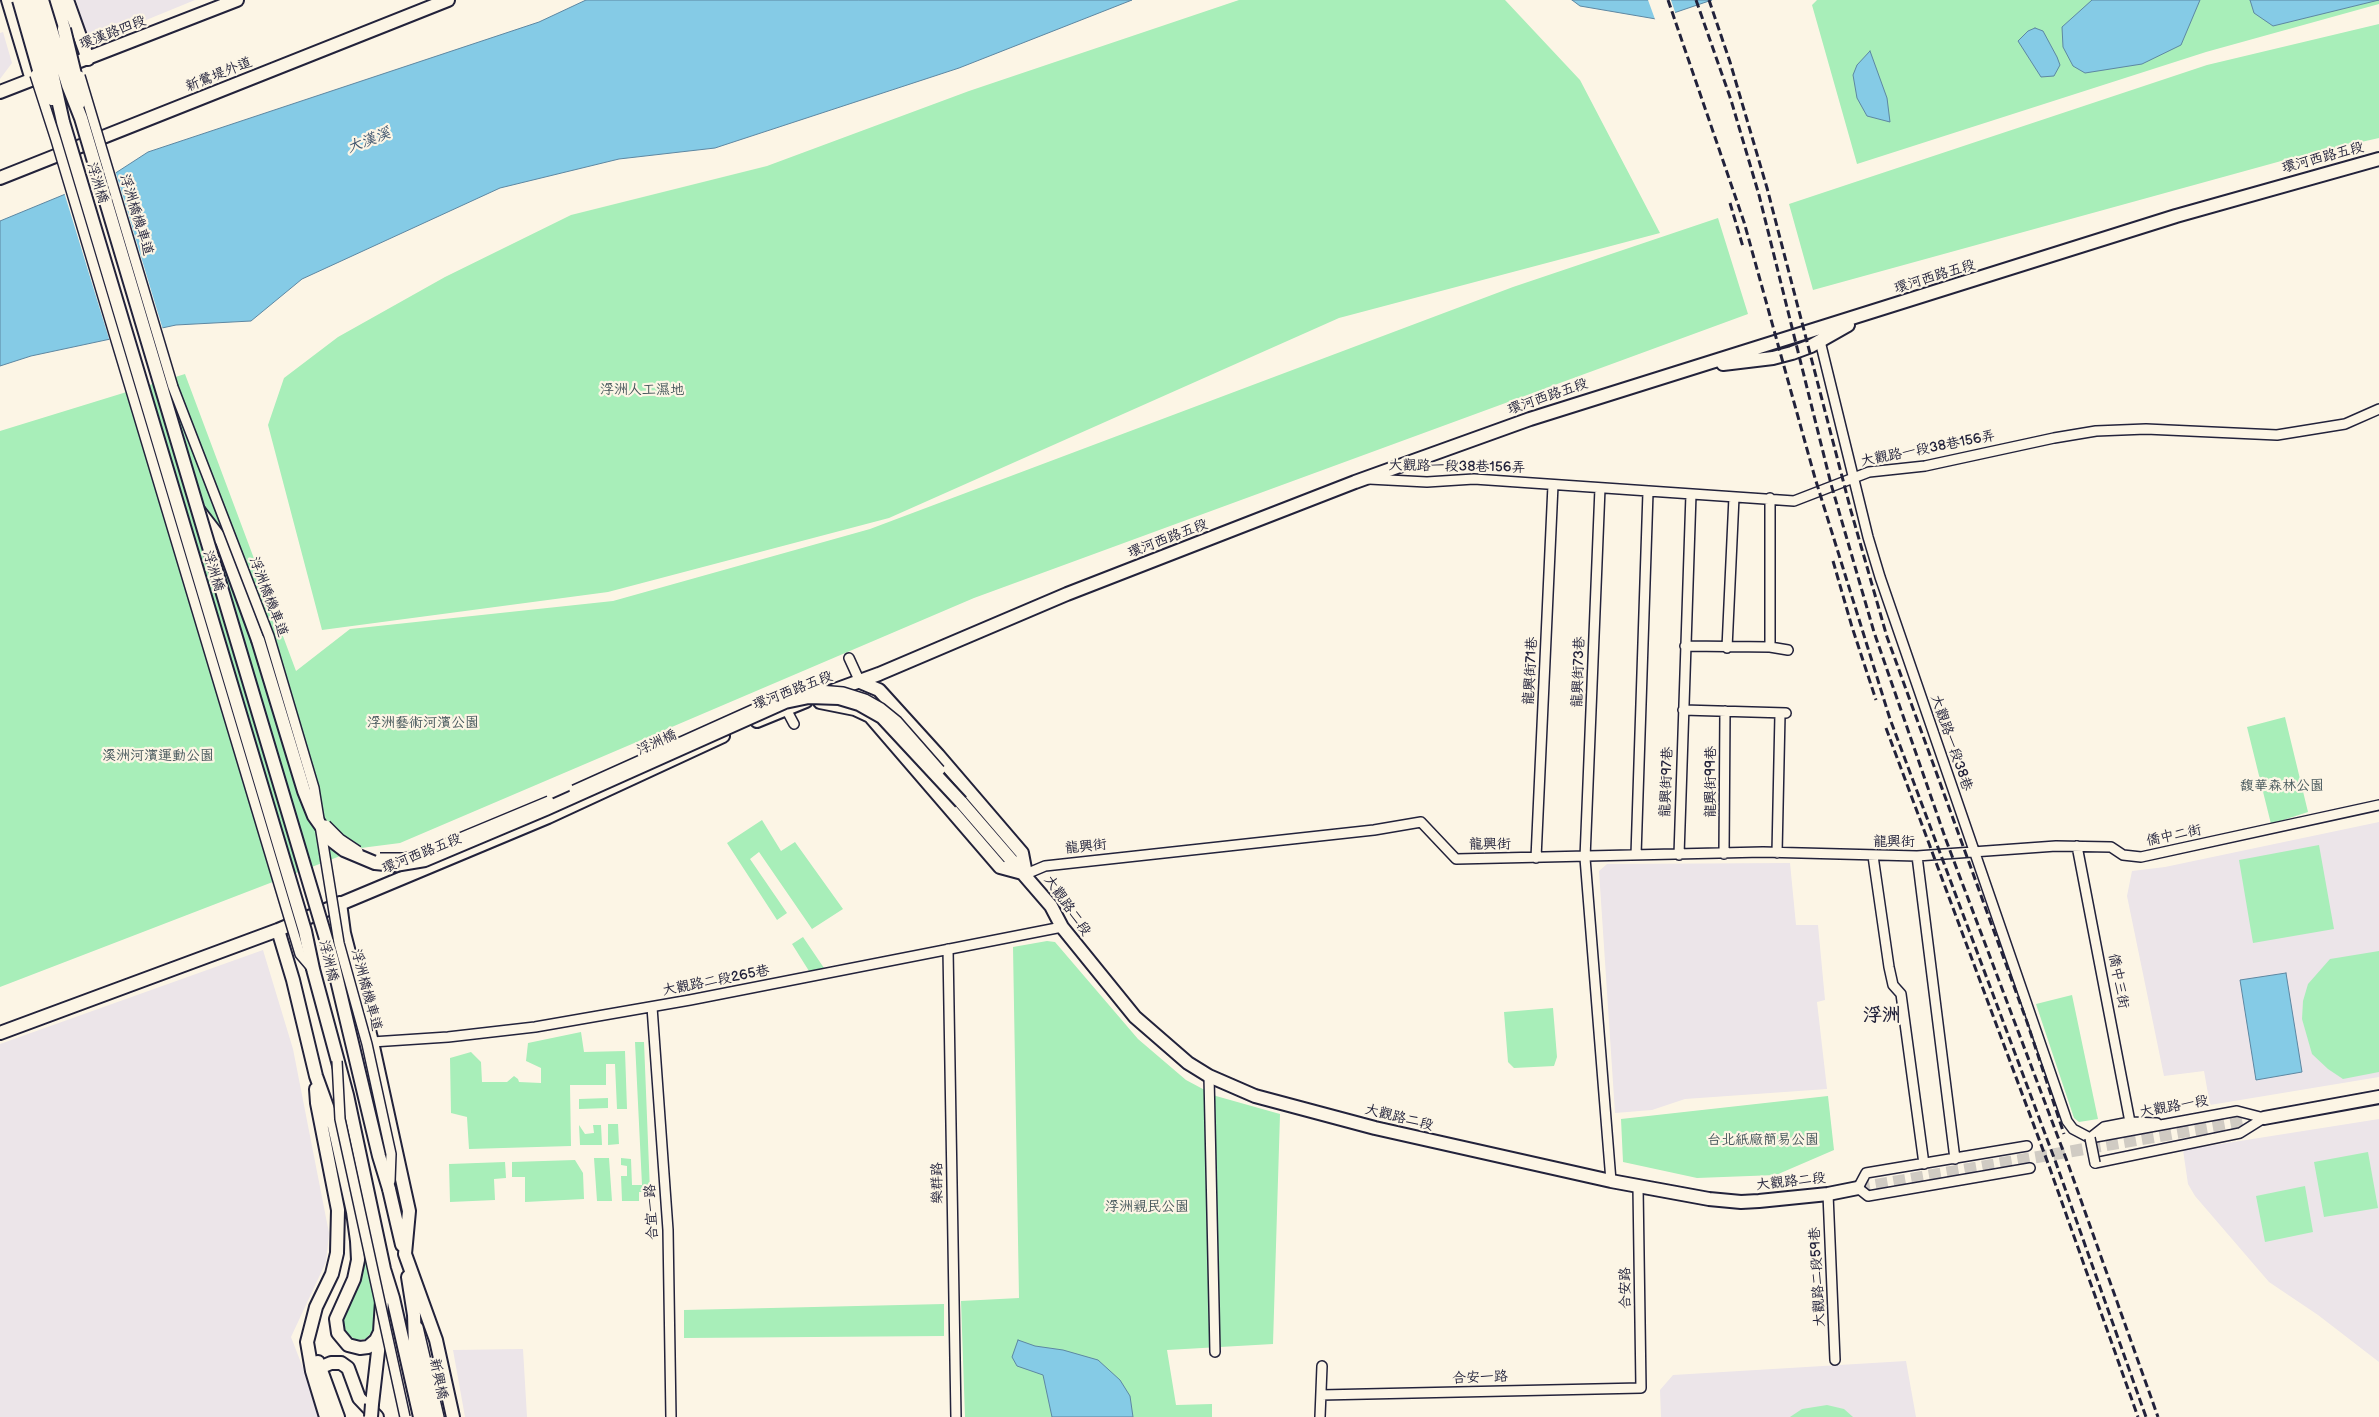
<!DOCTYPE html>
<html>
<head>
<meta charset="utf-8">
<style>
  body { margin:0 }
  canvas { display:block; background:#fcf5e5 }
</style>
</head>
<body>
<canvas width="2379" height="1417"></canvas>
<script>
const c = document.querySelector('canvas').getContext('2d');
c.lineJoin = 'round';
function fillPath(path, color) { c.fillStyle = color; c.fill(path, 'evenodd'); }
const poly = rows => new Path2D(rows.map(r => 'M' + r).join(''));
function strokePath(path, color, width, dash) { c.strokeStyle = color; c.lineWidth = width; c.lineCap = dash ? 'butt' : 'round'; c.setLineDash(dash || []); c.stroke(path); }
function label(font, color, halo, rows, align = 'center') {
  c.font = font + ' "Balsamiq Sans","LXGW WenKai TC",sans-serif'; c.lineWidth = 4.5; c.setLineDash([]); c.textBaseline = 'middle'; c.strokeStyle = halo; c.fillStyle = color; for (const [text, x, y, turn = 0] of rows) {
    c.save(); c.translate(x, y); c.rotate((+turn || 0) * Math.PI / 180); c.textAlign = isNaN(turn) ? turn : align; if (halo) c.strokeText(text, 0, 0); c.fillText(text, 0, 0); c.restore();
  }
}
fillPath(poly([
  [76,0,195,0,90,43],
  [3,32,12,63,0,79,0,33],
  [2379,822,2379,1077,2210,1105,2204,1071,2164,1076,2127,896,2132,871,2165,867],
  [1790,863,1796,925,1818,925,1825,1000,1817,1002,1827,1089,1685,1099,1652,1110,1615,1113,1599,871,1607,864],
  [263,950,293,1049,329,1233,326,1262,291,1337,322,1417,0,1417,0,1044],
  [2379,1119,2379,1362,2318,1315,2269,1282,2195,1196,2188,1184,2183,1150],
  [523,1349,527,1417,465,1417,453,1350],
  [1906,1361,1916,1417,1661,1417,1660,1390,1673,1375]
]), '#ece5e9');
fillPath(poly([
  [1239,0,1505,0,1580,80,1660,233,1339,318,889,518,608,592,322,630,268,425,284,378,338,337,445,277,571,215,767,166,969,91],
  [1817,0,2379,0,2379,4,2206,52,1857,164,1812,5],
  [2379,24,2379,138,2303,155,1813,290,1789,204,2207,65],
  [1718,218,1748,314,974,598,400,843,361,848,0,987,0,431,185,374,296,671,350,629,613,601,870,529,1513,287],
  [2285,717,2308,812,2271,824,2247,727],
  [762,820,781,851,795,842,843,909,812,929,759,852,750,859,787,913,777,920,727,843],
  [2319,845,2334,929,2253,943,2239,860],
  [803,937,824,968,809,971,792,944],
  [1047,941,1055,942,1138,1039,1186,1080,1216,1096,1280,1114,1273,1344,1167,1350,1176,1405,1212,1404,1212,1417,965,1417,961,1301,1019,1298,1013,947],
  [2379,951,2379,1072,2343,1079,2328,1069,2312,1054,2302,1019,2303,1001,2308,984,2330,959],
  [2072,995,2098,1119,2079,1122,2074,1118,2036,1004],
  [1553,1008,1557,1057,1554,1066,1514,1068,1508,1062,1504,1012],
  [581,1032,584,1052,625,1051,627,1109,617,1109,615,1064,606,1064,606,1085,570,1085,571,1146,469,1149,467,1117,451,1113,450,1058,471,1052,481,1062,482,1082,507,1082,514,1076,518,1079,519,1082,541,1083,541,1068,526,1061,528,1043],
  [635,1042,644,1042,650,1192,639,1192,639,1201,622,1201,621,1176,627,1176,627,1166,621,1165,621,1158,631,1159,632,1185,642,1185],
  [1828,1096,1834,1150,1776,1175,1697,1178,1623,1162,1621,1119],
  [608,1098,608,1108,579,1109,579,1099],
  [608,1124,618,1124,619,1144,608,1145],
  [579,1125,585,1134,594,1133,593,1125,601,1125,602,1145,580,1145],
  [2368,1152,2378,1208,2324,1217,2314,1162],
  [594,1158,609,1158,612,1201,597,1201],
  [575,1160,583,1173,584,1199,525,1202,525,1177,512,1177,512,1162],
  [505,1162,506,1178,494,1179,495,1200,450,1202,449,1164],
  [2305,1186,2313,1232,2265,1242,2256,1196],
  [361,1230,375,1290,377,1309,374,1330,365,1339,356,1340,345,1332,343,1323,345,1311,357,1287,363,1267,364,1253],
  [944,1304,944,1336,684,1338,684,1310],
  [1827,1405,1844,1409,1853,1417,1790,1417,1802,1409]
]), '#a8eeb9');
const water = poly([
  [586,0,1132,0,959,68,715,148,619,159,500,188,302,279,251,321,176,325,31,356,0,366,0,221,114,174,148,152,539,22,586,0],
  [1572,0,1712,0,1656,19,1580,6,1572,0],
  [2092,0,2200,0,2181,45,2142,64,2085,73,2073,66,2063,47,2062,27,2092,0],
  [2250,0,2379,0,2273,26,2254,13,2250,0],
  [2035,28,2043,31,2057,57,2060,65,2054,76,2041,77,2018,41,2028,31,2035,28],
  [1870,51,1887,98,1890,122,1867,116,1857,98,1853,75,1857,65,1870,51],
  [2286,973,2302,1072,2256,1080,2240,980,2286,973],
  [1018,1340,1035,1346,1063,1350,1098,1360,1120,1380,1130,1396,1133,1417,1052,1417,1043,1375,1017,1366,1012,1357,1018,1340]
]);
fillPath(water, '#85cbe6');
strokePath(water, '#5d87a2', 1);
fillPath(poly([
  [1648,0,1671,0,1676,15,1656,22],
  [115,170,163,330,110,342,64,192]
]), '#fcf5e5');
strokePath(poly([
  [1858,1188,2264,1118]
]), '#d0cbc3', 12, [12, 6]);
const street = poly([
  [1820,341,1868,537,1880,577,2067,1121,2073,1129,2090,1138,2237,1111,2264,1118],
  [1369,479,1427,482,1474,479,1794,501,1869,472,1925,466,2054,438,2096,431,2146,429,2277,435,2345,424,2379,409],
  [1600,488,1585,858,1611,1181],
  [1685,646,1770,647,1788,650],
  [1770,647,1770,498],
  [1727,648,1734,497],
  [849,658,860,682],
  [786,709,794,724],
  [1683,710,1786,713],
  [2077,846,2130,1122],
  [1777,853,1780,714],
  [1724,854,1725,711],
  [1636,855,1648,492],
  [1679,855,1691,494],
  [1873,856,1889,967,1893,985,1901,994,1924,1164],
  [1917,856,1955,1159],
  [1536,858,1553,485],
  [1026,874,1045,866,1374,830,1421,822,1456,859,1763,852,1917,856,2056,846,2111,847,2123,855,2141,857,2379,805],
  [948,949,956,1417],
  [652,1007,668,1230,671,1417],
  [372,1042,448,1037,535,1027,690,1000,1062,927],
  [1209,1076,1215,1352],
  [2090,1138,2104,1127,2130,1122,2157,1123],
  [2027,1146,1866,1173,1858,1188,1868,1196,2030,1168],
  [2095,1163,2240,1133,2264,1118],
  [1828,1194,1835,1360],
  [418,1327,439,1417],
  [1321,1395,1641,1388,1638,1187],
  [1320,1417,1322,1366]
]);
const secondary = poly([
  [8,0,32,80],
  [56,0,64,29],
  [67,0,88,59],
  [0,92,237,0],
  [0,178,448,0],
  [1723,364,1773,358,1792,353,1811,346,1848,325],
  [199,511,222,541,258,640],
  [860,682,879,690,938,755,1022,853,1026,874],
  [827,693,879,674,1067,594,1355,482,1530,419,2176,216,2379,159],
  [820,702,855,709,870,716,1000,867,1026,874],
  [757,721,806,701],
  [961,802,1051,906,1062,927,1135,1017,1188,1063,1209,1076,1255,1096,1375,1128,1611,1181,1709,1199,1741,1202,1759,1201,1828,1194,1858,1188],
  [340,903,344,933,372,1042,409,1211,405,1254,436,1340,453,1417],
  [278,930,293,980,316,1076,334,1126,353,1212,357,1241,358,1260,354,1279,336,1319,338,1333,348,1345,360,1348,368,1347,376,1340,380,1332,384,1269],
  [313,969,347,1095,384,1269,393,1298,420,1417],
  [0,1033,278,930,548,817,723,736],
  [316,1089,317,1103,338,1210,337,1253,332,1274,316,1307,307,1342,312,1371,326,1417],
  [2264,1118,2379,1097],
  [389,1189,402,1245],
  [408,1277,414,1315,415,1346,430,1417],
  [318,1362,338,1417],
  [312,1371,331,1363,341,1363,348,1368,359,1398,377,1417],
  [372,1404,380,1334]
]);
strokePath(street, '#22223b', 12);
strokePath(secondary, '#22223b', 16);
strokePath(street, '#fcf5e5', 9);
strokePath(secondary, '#fcf5e5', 12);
strokePath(poly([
  [1668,0,1744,222,1815,478,1890,719,2056,1163,2146,1417],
  [1696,0,1731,100,1759,195,1831,484,1874,632,1946,840,2067,1161,2158,1417],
  [1709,0,1730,62,1767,188,1851,511,1887,637,2027,1022,2064,1134],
  [1730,203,1743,247],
  [1833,561,1852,627,1876,700],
  [1886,728,2049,1166,2138,1417]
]), '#22223b', 3, [8, 4]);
const streetBridge = poly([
  [35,75,56,140,300,954,312,968],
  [80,76,173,387,269,636,314,788,339,943,367,1044,391,1154,390,1181],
  [574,790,772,701,796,692,819,690,843,692,865,699,881,708,897,721,940,770],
  [326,825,340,839,358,851],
  [380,858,404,858,424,853,549,801],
  [337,1061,340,1119,405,1417],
  [2090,1138,2095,1163]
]);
const secondaryBridge = poly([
  [19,0,41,77,52,99],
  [30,0,52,73,63,122,305,931,313,969],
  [42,0,68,85,81,118,332,959,379,1156,389,1189],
  [64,29,77,83,79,103],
  [258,640,304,791,314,816,331,840,344,850,375,863,395,865,425,860,546,809,785,702,809,697,839,698,859,704,882,717,961,802],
  [371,1417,372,1404]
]);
strokePath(streetBridge, '#22223b', 12, []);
strokePath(secondaryBridge, '#22223b', 16, []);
strokePath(streetBridge, '#fcf5e5', 9);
strokePath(secondaryBridge, '#fcf5e5', 12);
label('14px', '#22223b', '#fcf5e5', [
  ["環漢路四段",113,33,-21],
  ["新鶯堤外道",219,75,-22],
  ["環河西路五段",2323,158,-15],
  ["浮洲橋",97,183,73],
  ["浮洲橋機車道",136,215,73],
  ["環河西路五段",1935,277,-17],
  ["環河西路五段",1548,397,-19],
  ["大觀路一段38巷156弄",1928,449,-11],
  ["大觀路一段38巷156弄",1457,467,1],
  ["環河西路五段",1168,539,-21],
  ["浮洲橋",213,571,73],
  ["浮洲橋機車道",268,597,69],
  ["龍興街71巷",1531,671,-87],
  ["龍興街73巷",1579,672,-88],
  ["環河西路五段",793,691,-21],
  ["浮洲橋",657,743,-24],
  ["大觀路一段38巷",1951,743,71],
  ["龍興街97巷",1667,782,-88],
  ["龍興街99巷",1711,782,-90],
  ["僑中二街",2174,836,-12],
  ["龍興街",1894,842],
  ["龍興街",1490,845,-1],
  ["龍興街",1086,847,-6],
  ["環河西路五段",422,854,-22],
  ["大觀路二段",1067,906,55],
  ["浮洲橋",328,961,77],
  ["大觀路二段265巷",716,981,-11],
  ["僑中三街",2118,981,79],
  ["浮洲橋機車道",366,990,75],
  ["大觀路一段",2174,1107,-10],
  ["大觀路二段",1399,1118,14],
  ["大觀路二段",1791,1182,-6],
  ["樂群路",938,1183,-91],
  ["合宜一路",652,1212,-93],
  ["大觀路二段59巷",1818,1277,-93],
  ["合安路",1626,1288,-91],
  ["合安一路",1480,1378,-2],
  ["新興橋",438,1379,78]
]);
label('14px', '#44555a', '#fcf5e5', [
  ["浮洲人工濕地",642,390],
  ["浮洲藝術河濱公園",423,723],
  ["溪洲河濱運動公園",158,756],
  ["馥華森林公園",2282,786],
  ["台北紙廠簡易公園",1763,1140],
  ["浮洲親民公園",1147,1207]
]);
label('italic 15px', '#40556e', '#fcf5e5', [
  ["大漢溪",369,141,-21]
]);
label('bold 19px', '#22223b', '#fcf5e5', [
  ["浮洲",1882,1016]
]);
</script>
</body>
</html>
